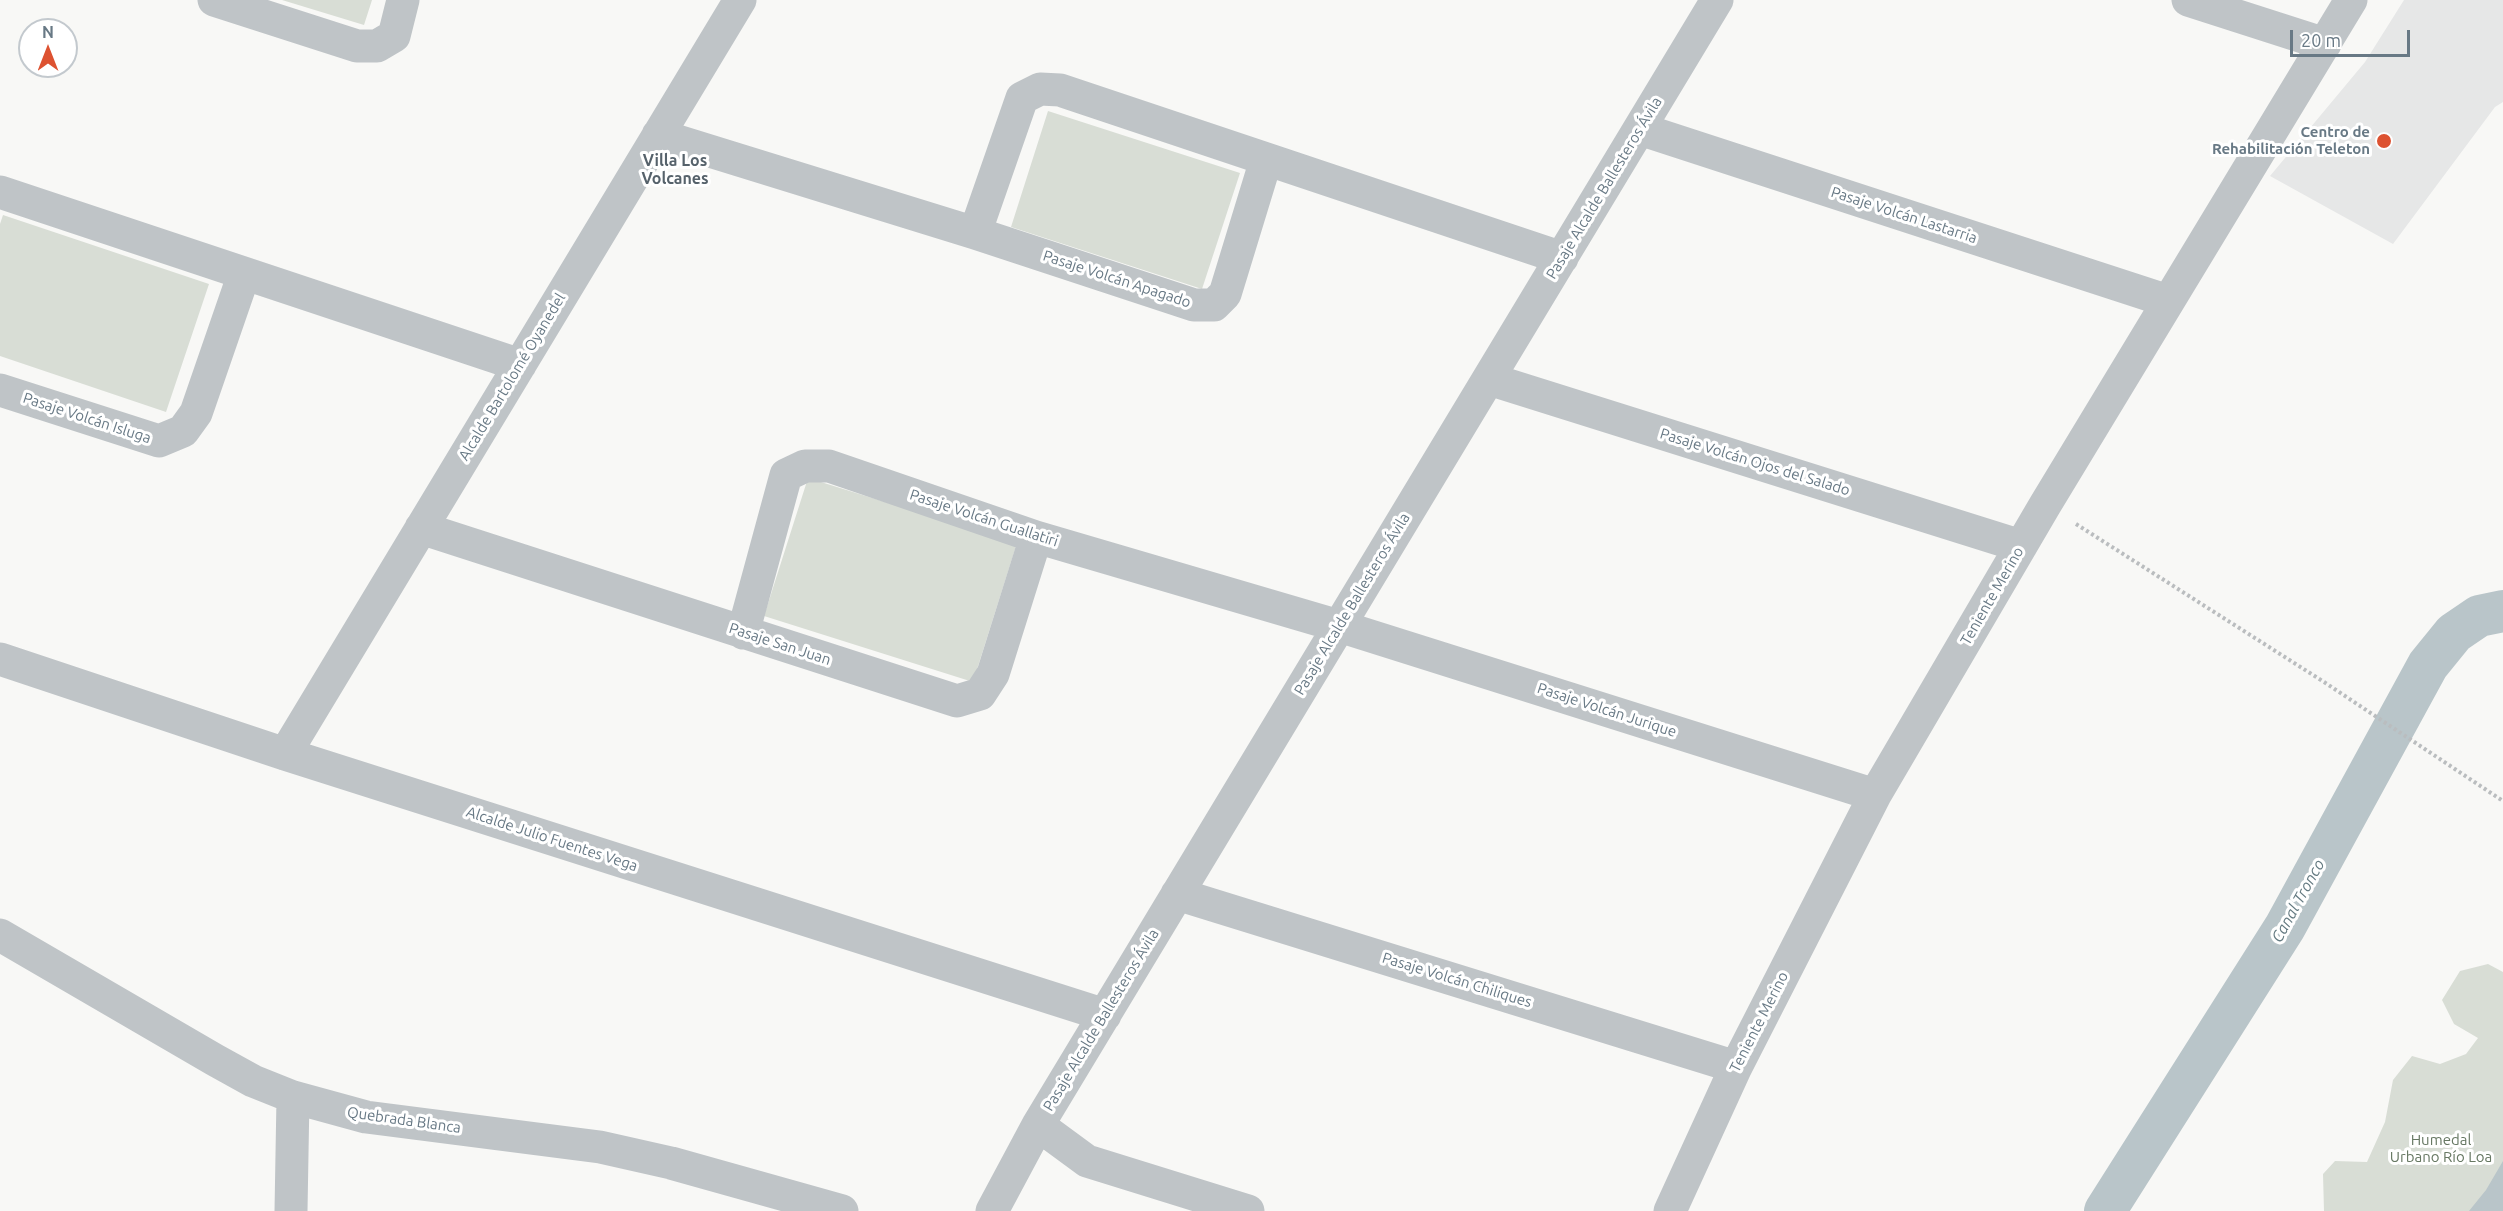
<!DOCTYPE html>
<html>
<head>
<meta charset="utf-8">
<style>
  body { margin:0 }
  #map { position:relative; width:2503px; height:1211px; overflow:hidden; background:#f8f8f6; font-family:Ubuntu,sans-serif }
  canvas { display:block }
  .north { position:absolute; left:18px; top:18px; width:60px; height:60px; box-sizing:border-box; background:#fff; border:2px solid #c3c9ce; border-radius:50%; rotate:0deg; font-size:16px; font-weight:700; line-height:24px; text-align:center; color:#687985 }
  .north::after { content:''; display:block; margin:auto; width:21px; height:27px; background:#dd5231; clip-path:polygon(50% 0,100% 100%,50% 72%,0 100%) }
  .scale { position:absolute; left:2290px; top:30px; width:120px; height:27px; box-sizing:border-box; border:3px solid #687985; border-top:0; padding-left:8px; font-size:18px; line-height:21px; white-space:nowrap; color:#687985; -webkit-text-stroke:4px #fff; paint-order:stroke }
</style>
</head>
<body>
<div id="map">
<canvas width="2503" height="1211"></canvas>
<div class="north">N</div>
<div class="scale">20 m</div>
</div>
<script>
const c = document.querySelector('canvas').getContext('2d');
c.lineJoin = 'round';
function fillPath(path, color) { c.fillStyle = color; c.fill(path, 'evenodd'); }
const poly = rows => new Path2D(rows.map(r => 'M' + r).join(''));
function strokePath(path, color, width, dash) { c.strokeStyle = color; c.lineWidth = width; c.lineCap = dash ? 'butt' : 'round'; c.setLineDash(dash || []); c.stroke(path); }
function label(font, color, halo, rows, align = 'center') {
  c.font = font + ' Ubuntu,sans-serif'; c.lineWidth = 6; c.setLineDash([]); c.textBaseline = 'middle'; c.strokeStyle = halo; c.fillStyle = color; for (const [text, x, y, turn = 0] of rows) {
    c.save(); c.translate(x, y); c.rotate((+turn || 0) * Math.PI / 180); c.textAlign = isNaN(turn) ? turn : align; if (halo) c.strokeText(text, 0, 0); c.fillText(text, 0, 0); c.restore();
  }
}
fillPath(poly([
  [2404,0,2503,0,2503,102,2495,107,2393,244,2270,176,2365,62]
]), '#e6e7e7');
fillPath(poly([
  [282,0,372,0,364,25],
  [1048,111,1240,173,1202,289,1011,227],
  [3,215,209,284,166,412,0,356,0,224],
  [808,478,1017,543,973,682,764,616],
  [2488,964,2503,972,2503,1211,2324,1211,2323,1174,2335,1161,2367,1162,2385,1122,2393,1080,2412,1056,2440,1064,2466,1054,2478,1038,2454,1024,2442,1000,2460,971]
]), '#d8ddd5');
fillPath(poly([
  [2503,1161,2503,1211,2469,1211,2486,1190]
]), '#b9c5c9');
strokePath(poly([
  [2105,1211,2285,927,2428,665,2454,633,2479,616,2503,611]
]), '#b9c5c9', 42);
strokePath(poly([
  [2076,524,2324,682,2503,801]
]), '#babdbf', 4, [3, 3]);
strokePath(poly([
  [214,0,357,46,377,46,394,36,403,0],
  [2188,0,2325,44],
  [1640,129,2168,301],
  [658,135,975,233,1194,305,1214,305,1225,294,1266,160],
  [0,192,520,365],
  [975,233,1022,98,1040,89,1060,90,1562,258],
  [1489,379,2021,546],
  [0,390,159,441,183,431,196,413,244,274],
  [421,528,957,701,980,694,993,674,1036,537],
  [743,633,786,475,805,466,829,466,1036,537,1339,626,1875,795],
  [0,659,285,754,1105,1015],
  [285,754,740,0],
  [1177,894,1736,1067],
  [0,935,215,1060,253,1081,293,1097,366,1117,600,1147,671,1163,842,1211],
  [1038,1125,1087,1161,1248,1211],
  [291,1211,293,1097],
  [992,1211,1038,1125,1717,0],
  [1670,1211,1736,1067,1875,795,2045,505,2351,0]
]), '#bfc4c7', 33);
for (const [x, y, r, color] of [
  [2384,141,8,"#dd5231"]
]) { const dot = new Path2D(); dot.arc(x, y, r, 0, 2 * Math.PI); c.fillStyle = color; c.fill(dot); strokePath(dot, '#fff', 2); }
label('bold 15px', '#687985', '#fff', [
  ["Centro de",2370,132],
  ["Rehabilitación Teleton",2370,149]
], 'right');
label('15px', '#687985', '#fff', [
  ["Pasaje Alcalde Ballesteros Ávila",1604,188,-59],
  ["Pasaje Volcán Lastarria",1904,215,18],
  ["Pasaje Volcán Apagado",1117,279,18],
  ["Alcalde Bartolomé Oyanedel",512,377,-59],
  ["Pasaje Volcán Isluga",87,418,18],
  ["Pasaje Volcán Ojos del Salado",1755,462,17],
  ["Pasaje Volcán Guallatiri",984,518,18],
  ["Teniente Merino",1992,596,-60],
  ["Pasaje Alcalde Ballesteros Ávila",1352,604,-59],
  ["Pasaje San Juan",780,644,18],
  ["Pasaje Volcán Jurique",1607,710,18],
  ["Alcalde Julio Fuentes Vega",552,839,18],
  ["Pasaje Volcán Chiliques",1457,980,17],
  ["Pasaje Alcalde Ballesteros Ávila",1101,1020,-59],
  ["Teniente Merino",1759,1022,-63],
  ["Quebrada Blanca",404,1120,8]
]);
label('15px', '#677863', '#fff', [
  ["Humedal",2441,1140],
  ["Urbano Río Loa",2441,1157]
]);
label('bold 16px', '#56626b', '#fff', [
  ["Villa Los",675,161],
  ["Volcanes",675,179]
]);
label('italic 16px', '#647a81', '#fff', [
  ["Canal Tronco",2298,901,-61]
]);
</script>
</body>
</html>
